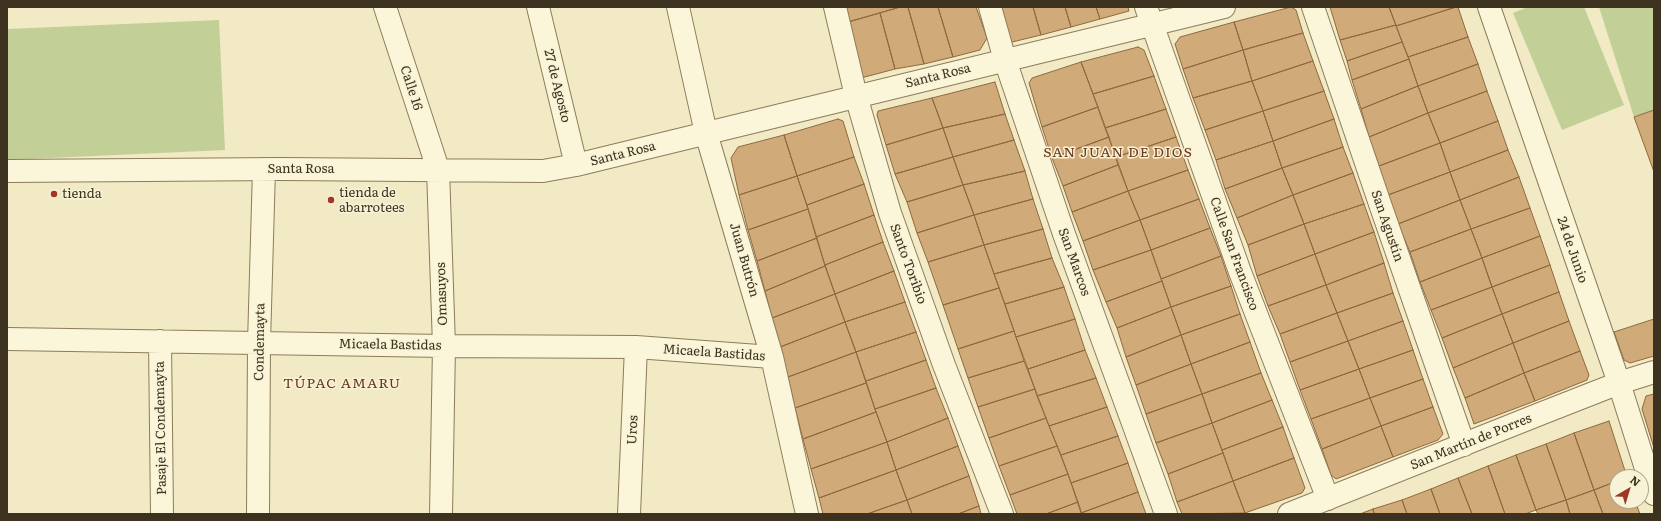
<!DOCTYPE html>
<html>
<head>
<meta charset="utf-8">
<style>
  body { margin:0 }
  #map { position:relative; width:1661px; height:521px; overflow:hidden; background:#f1eac5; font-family:Literata,serif }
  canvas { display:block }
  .frame { position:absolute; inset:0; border:8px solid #3d311f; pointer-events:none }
  .north { position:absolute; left:1609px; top:469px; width:40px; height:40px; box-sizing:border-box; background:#f8f2d6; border:1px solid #ada58d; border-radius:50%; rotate:38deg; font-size:11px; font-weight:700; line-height:16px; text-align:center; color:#3d311f }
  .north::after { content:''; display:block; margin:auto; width:14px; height:18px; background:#a03626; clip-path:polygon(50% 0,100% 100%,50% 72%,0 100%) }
</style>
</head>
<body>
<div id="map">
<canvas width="1661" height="521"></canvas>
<div class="frame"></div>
<div class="north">N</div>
</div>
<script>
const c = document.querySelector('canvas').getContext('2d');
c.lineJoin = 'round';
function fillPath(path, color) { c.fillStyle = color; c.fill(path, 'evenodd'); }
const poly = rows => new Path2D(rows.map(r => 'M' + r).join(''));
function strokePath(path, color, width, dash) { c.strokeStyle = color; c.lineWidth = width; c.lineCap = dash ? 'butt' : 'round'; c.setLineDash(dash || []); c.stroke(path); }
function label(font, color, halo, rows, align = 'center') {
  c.font = font + ' Literata,serif'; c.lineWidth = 3; c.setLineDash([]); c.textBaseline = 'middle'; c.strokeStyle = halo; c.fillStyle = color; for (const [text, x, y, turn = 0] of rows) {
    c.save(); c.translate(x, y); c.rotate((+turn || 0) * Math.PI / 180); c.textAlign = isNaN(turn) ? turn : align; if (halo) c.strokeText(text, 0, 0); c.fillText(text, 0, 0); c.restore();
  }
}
fillPath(poly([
  [1528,7,1584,7,1624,105,1562,130,1513,13],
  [1599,7,1654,7,1654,110,1634,117],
  [219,20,225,150,7,160,7,29]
]), '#c2d098');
const building = poly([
  [844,7,900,7,848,22,844,7],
  [900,7,908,7,924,64,895,69,880,13,900,7],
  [908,7,938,7,953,57,924,64,908,7],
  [938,7,976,7,987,38,980,50,953,57,938,7],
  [997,7,1033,7,1041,35,1008,43,997,7],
  [1033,7,1065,7,1071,27,1041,35,1033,7],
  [1065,7,1096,7,1100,19,1071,27,1065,7],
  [1096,7,1128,7,1129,11,1100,19,1096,7],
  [1291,7,1296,10,1303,33,1243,50,1234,22,1291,7],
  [1330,7,1389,7,1396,25,1340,40,1330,7],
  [1389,7,1456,7,1396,26,1389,7],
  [1456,7,1458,7,1468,37,1408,57,1396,26,1456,7],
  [880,13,895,69,861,78,848,22,880,13],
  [1234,22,1243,50,1183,69,1175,44,1180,37,1234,22],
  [1396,25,1402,42,1347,61,1340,40,1396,25],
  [1303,33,1313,61,1252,81,1243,50,1303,33],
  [1468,37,1478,64,1418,86,1408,57,1468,37],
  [1402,42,1409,59,1352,80,1347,61,1402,42],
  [1138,47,1144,50,1154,76,1093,94,1081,62,1138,47],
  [1243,50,1252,81,1193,98,1183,69,1243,50],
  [1409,59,1418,86,1361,109,1352,80,1409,59],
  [1313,61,1324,91,1263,111,1252,81,1313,61],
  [1081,62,1098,107,1042,127,1029,83,1032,78,1081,62],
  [1478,64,1487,91,1428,113,1418,86,1478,64],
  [1154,76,1166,109,1105,128,1093,94,1154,76],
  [1252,81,1263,111,1205,130,1193,98,1252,81],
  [995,82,1005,114,943,128,932,98,995,82],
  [1418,86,1428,113,1369,137,1361,109,1418,86],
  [1324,91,1334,119,1273,141,1263,111,1324,91],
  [1487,91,1498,121,1440,143,1428,113,1487,91],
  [932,98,943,128,886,145,877,115,878,111,932,98],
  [1098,107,1109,137,1052,158,1042,127,1098,107],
  [1166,109,1176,137,1116,157,1105,128,1166,109],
  [1654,110,1654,172,1634,117,1654,110],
  [1263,111,1273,141,1216,160,1205,130,1263,111],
  [1428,113,1440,143,1379,166,1369,137,1428,113],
  [1005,114,1014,140,953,157,943,128,1005,114],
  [838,119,843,121,854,157,797,176,784,135,838,119],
  [1334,119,1343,147,1282,168,1273,141,1334,119],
  [1498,121,1508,150,1450,172,1440,143,1498,121],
  [943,128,953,157,895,174,886,145,943,128],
  [784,135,797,176,739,195,731,158,738,147,784,135],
  [1109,137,1118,165,1063,186,1052,158,1109,137],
  [1176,137,1188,170,1128,191,1116,157,1176,137],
  [1014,140,1025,171,963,185,953,157,1014,140],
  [1273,141,1282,168,1225,189,1216,160,1273,141],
  [1440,143,1450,172,1388,195,1379,166,1440,143],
  [1343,147,1353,173,1293,195,1282,168,1343,147],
  [1508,150,1519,177,1460,200,1450,172,1508,150],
  [854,157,864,184,807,205,797,176,854,157],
  [953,157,963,185,907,202,895,174,953,157],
  [1118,165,1128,191,1072,212,1063,186,1118,165],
  [1282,168,1293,195,1237,218,1225,189,1282,168],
  [1188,170,1199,199,1140,220,1128,191,1188,170],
  [1025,171,1033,199,974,215,963,185,1025,171],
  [1450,172,1460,200,1398,224,1388,195,1450,172],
  [1353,173,1364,204,1304,224,1293,195,1353,173],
  [797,176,808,209,748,230,739,195,797,176],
  [1519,177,1530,208,1471,229,1460,200,1519,177],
  [864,184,874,215,816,237,807,205,864,184],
  [963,185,974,215,917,233,907,202,963,185],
  [1128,191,1140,220,1083,241,1072,212,1128,191],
  [1293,195,1304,224,1248,245,1237,218,1293,195],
  [1033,199,1043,229,984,245,974,215,1033,199],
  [1199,199,1210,228,1151,250,1140,220,1199,199],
  [1460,200,1471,229,1410,252,1398,224,1460,200],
  [1364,204,1374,232,1315,254,1304,224,1364,204],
  [1530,208,1540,236,1482,258,1471,229,1530,208],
  [808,209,817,238,757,261,748,230,808,209],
  [874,215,883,242,825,265,816,237,874,215],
  [974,215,984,245,928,262,917,233,974,215],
  [1140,220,1151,250,1093,270,1083,241,1140,220],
  [1304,224,1315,254,1257,276,1248,245,1304,224],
  [1210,228,1221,256,1161,279,1151,250,1210,228],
  [1043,229,1052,258,994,274,984,245,1043,229],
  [1471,229,1482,258,1420,282,1410,252,1471,229],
  [1374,232,1384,263,1326,285,1315,254,1374,232],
  [1540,236,1550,265,1492,287,1482,258,1540,236],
  [817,238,825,266,765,291,757,261,817,238],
  [883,242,894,271,835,294,825,265,883,242],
  [984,245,999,288,943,305,928,262,984,245],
  [1151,250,1162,281,1106,302,1093,270,1151,250],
  [1315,254,1326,285,1268,306,1257,276,1315,254],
  [1221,256,1231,286,1171,307,1161,279,1221,256],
  [1052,258,1064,287,1005,304,994,274,1052,258],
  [1482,258,1492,287,1431,310,1420,282,1482,258],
  [1384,263,1393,293,1337,313,1326,285,1384,263],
  [1550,265,1559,292,1502,314,1492,287,1550,265],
  [825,266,835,294,772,318,765,291,825,266],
  [894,271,905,302,845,322,835,294,894,271],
  [1162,281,1171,307,1117,328,1106,302,1162,281],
  [1326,285,1337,313,1280,334,1268,306,1326,285],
  [1231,286,1240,314,1181,335,1171,307,1231,286],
  [1064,287,1075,319,1016,337,1005,304,1064,287],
  [1492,287,1502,314,1442,338,1431,310,1492,287],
  [999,288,1014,331,958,349,943,305,999,288],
  [1559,292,1569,321,1513,343,1502,314,1559,292],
  [1393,293,1403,321,1348,341,1337,313,1393,293],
  [835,294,845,322,780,347,772,318,835,294],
  [905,302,916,332,856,352,845,322,905,302],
  [1171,307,1181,335,1126,357,1117,328,1171,307],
  [1337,313,1348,341,1290,362,1280,334,1337,313],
  [1240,314,1250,342,1191,364,1181,335,1240,314],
  [1502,314,1513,343,1453,368,1442,338,1502,314],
  [1075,319,1085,350,1028,369,1016,337,1075,319],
  [1654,319,1654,356,1630,363,1624,360,1614,332,1654,319],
  [1403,321,1413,350,1359,369,1348,341,1403,321],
  [1569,321,1580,351,1524,373,1513,343,1569,321],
  [845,322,856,352,788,377,780,347,845,322],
  [1014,331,1024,361,968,378,958,349,1014,331],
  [916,332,926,360,866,381,856,352,916,332],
  [1181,335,1191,364,1136,385,1126,357,1181,335],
  [1348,341,1359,369,1300,390,1290,362,1348,341],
  [1250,342,1261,373,1202,394,1191,364,1250,342],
  [1513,343,1524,373,1465,398,1453,368,1513,343],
  [1085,350,1096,378,1037,396,1028,369,1085,350],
  [1413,350,1423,379,1370,398,1359,369,1413,350],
  [1580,351,1589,375,1587,380,1535,401,1524,373,1580,351],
  [856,352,866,383,795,408,788,377,856,352],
  [926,360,936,388,875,409,866,381,926,360],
  [1024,361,1035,389,978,407,968,378,1024,361],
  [1191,364,1202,394,1146,414,1136,385,1191,364],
  [1359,369,1370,398,1311,419,1300,390,1359,369],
  [1261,373,1272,400,1212,423,1202,394,1261,373],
  [1524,373,1535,401,1474,424,1465,398,1524,373],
  [1096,378,1107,407,1049,426,1037,396,1096,378],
  [1423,379,1433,407,1381,426,1370,398,1423,379],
  [866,383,876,412,803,439,795,408,866,383],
  [936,388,948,418,887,442,875,409,936,388],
  [1035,389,1046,418,989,438,978,407,1035,389],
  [1202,394,1212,423,1156,443,1146,414,1202,394],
  [1654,394,1654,448,1642,409,1646,396,1654,394],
  [1370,398,1381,426,1322,449,1311,419,1370,398],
  [1272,400,1283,427,1222,450,1212,423,1272,400],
  [1107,407,1118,436,1061,455,1049,426,1107,407],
  [1433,407,1443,434,1438,440,1393,457,1381,426,1433,407],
  [876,412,887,442,811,469,803,439,876,412],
  [948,418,958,446,896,470,887,442,948,418],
  [1046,418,1057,446,999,466,989,438,1046,418],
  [1609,421,1627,477,1617,477,1617,481,1594,490,1574,433,1609,421],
  [1212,423,1223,453,1168,474,1156,443,1212,423],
  [1381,426,1393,457,1336,479,1331,475,1322,449,1381,426],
  [1283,427,1294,458,1233,481,1222,450,1283,427],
  [1574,433,1594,490,1566,500,1546,444,1574,433],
  [1118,436,1128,463,1071,483,1061,455,1118,436],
  [887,442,896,470,819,498,811,469,887,442],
  [1546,444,1566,500,1536,510,1516,455,1546,444],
  [958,446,969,476,907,500,896,470,958,446],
  [1057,446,1068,474,1010,495,999,466,1057,446],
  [1223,453,1233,481,1177,502,1168,474,1223,453],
  [1516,455,1536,510,1525,514,1505,514,1488,466,1516,455],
  [1294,458,1305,488,1302,493,1245,513,1233,481,1294,458],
  [1128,463,1138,492,1081,513,1071,483,1128,463],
  [1488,466,1505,514,1472,514,1458,478,1488,466],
  [896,470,907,500,867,514,823,514,819,498,896,470],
  [1068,474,1078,502,1046,514,1017,514,1010,495,1068,474],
  [969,476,979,506,958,514,912,514,907,500,969,476],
  [1458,478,1472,514,1440,514,1431,489,1458,478],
  [1233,481,1245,513,1182,514,1177,502,1233,481],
  [1617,481,1617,501,1635,501,1640,514,1603,514,1594,490,1617,481],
  [1431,489,1440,514,1407,514,1402,500,1431,489],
  [1594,490,1603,514,1570,514,1566,500,1594,490],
  [1138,492,1146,514,1082,514,1081,513,1138,492],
  [907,500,912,514,867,514,907,500],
  [1402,500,1407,514,1374,514,1373,509,1402,500],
  [1566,500,1570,514,1538,514,1536,510,1566,500],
  [1078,502,1082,514,1046,514,1078,502],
  [979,506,981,514,958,514,979,506],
  [1373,509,1374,514,1360,514,1373,509]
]);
fillPath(building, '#d1aa79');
strokePath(building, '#8e693e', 1);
const minor = poly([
  [385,7,438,169,444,346,441,514],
  [538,7,576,165],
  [678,7,706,133,772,357,807,514],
  [835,7,856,96,890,213,944,365,1002,514],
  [990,7,1005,60,1064,234,1166,514],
  [1146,7,1240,272,1328,499],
  [1313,7,1381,207,1464,445],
  [1489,7,1619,383,1654,494],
  [7,171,281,169,543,171,576,165,1224,7],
  [7,339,444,346,636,347,772,357],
  [160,341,162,514],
  [258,514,259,343,264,169],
  [629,514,636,347],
  [1289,514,1540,414,1619,383,1654,372]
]);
strokePath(minor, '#8d7c5a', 24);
strokePath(minor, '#fbf5d9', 22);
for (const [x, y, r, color] of [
  [54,194,4,"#a03626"],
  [331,200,4,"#a03626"]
]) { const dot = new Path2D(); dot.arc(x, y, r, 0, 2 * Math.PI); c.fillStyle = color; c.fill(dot); strokePath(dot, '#f8f2d6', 1.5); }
label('13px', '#3d311f', '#f8f2d6', [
  ["Santa Rosa",938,76,-14],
  ["27 de Agosto",557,86,76],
  ["Calle 16",411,88,72],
  ["Santa Rosa",623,154,-14],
  ["Santa Rosa",301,169],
  ["San Agustín",1387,226,71],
  ["24 de Junio",1572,250,71],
  ["Calle San Francisco",1234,254,70],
  ["Juan Butrón",744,260,74],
  ["San Marcos",1074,262,70],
  ["Santo Toribio",908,264,70],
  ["Omasuyos",442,294,-92],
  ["Condemayta",260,342,-89],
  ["Micaela Bastidas",390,345,1],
  ["Micaela Bastidas",714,353,4],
  ["Pasaje El Condemayta",161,428,-91],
  ["Uros",633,430,-87],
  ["San Martín de Porres",1471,442,-22]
]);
label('13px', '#3d311f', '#f8f2d6', [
  ["tienda de",339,193],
  ["abarrotees",339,208],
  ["tienda",62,194]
], 'left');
c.letterSpacing = '1px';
label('14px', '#6c371b', '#f8f2d6', [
  ["SAN JUAN DE DIOS",1118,153],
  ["TÚPAC AMARU",342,384]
]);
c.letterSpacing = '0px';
</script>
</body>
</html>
